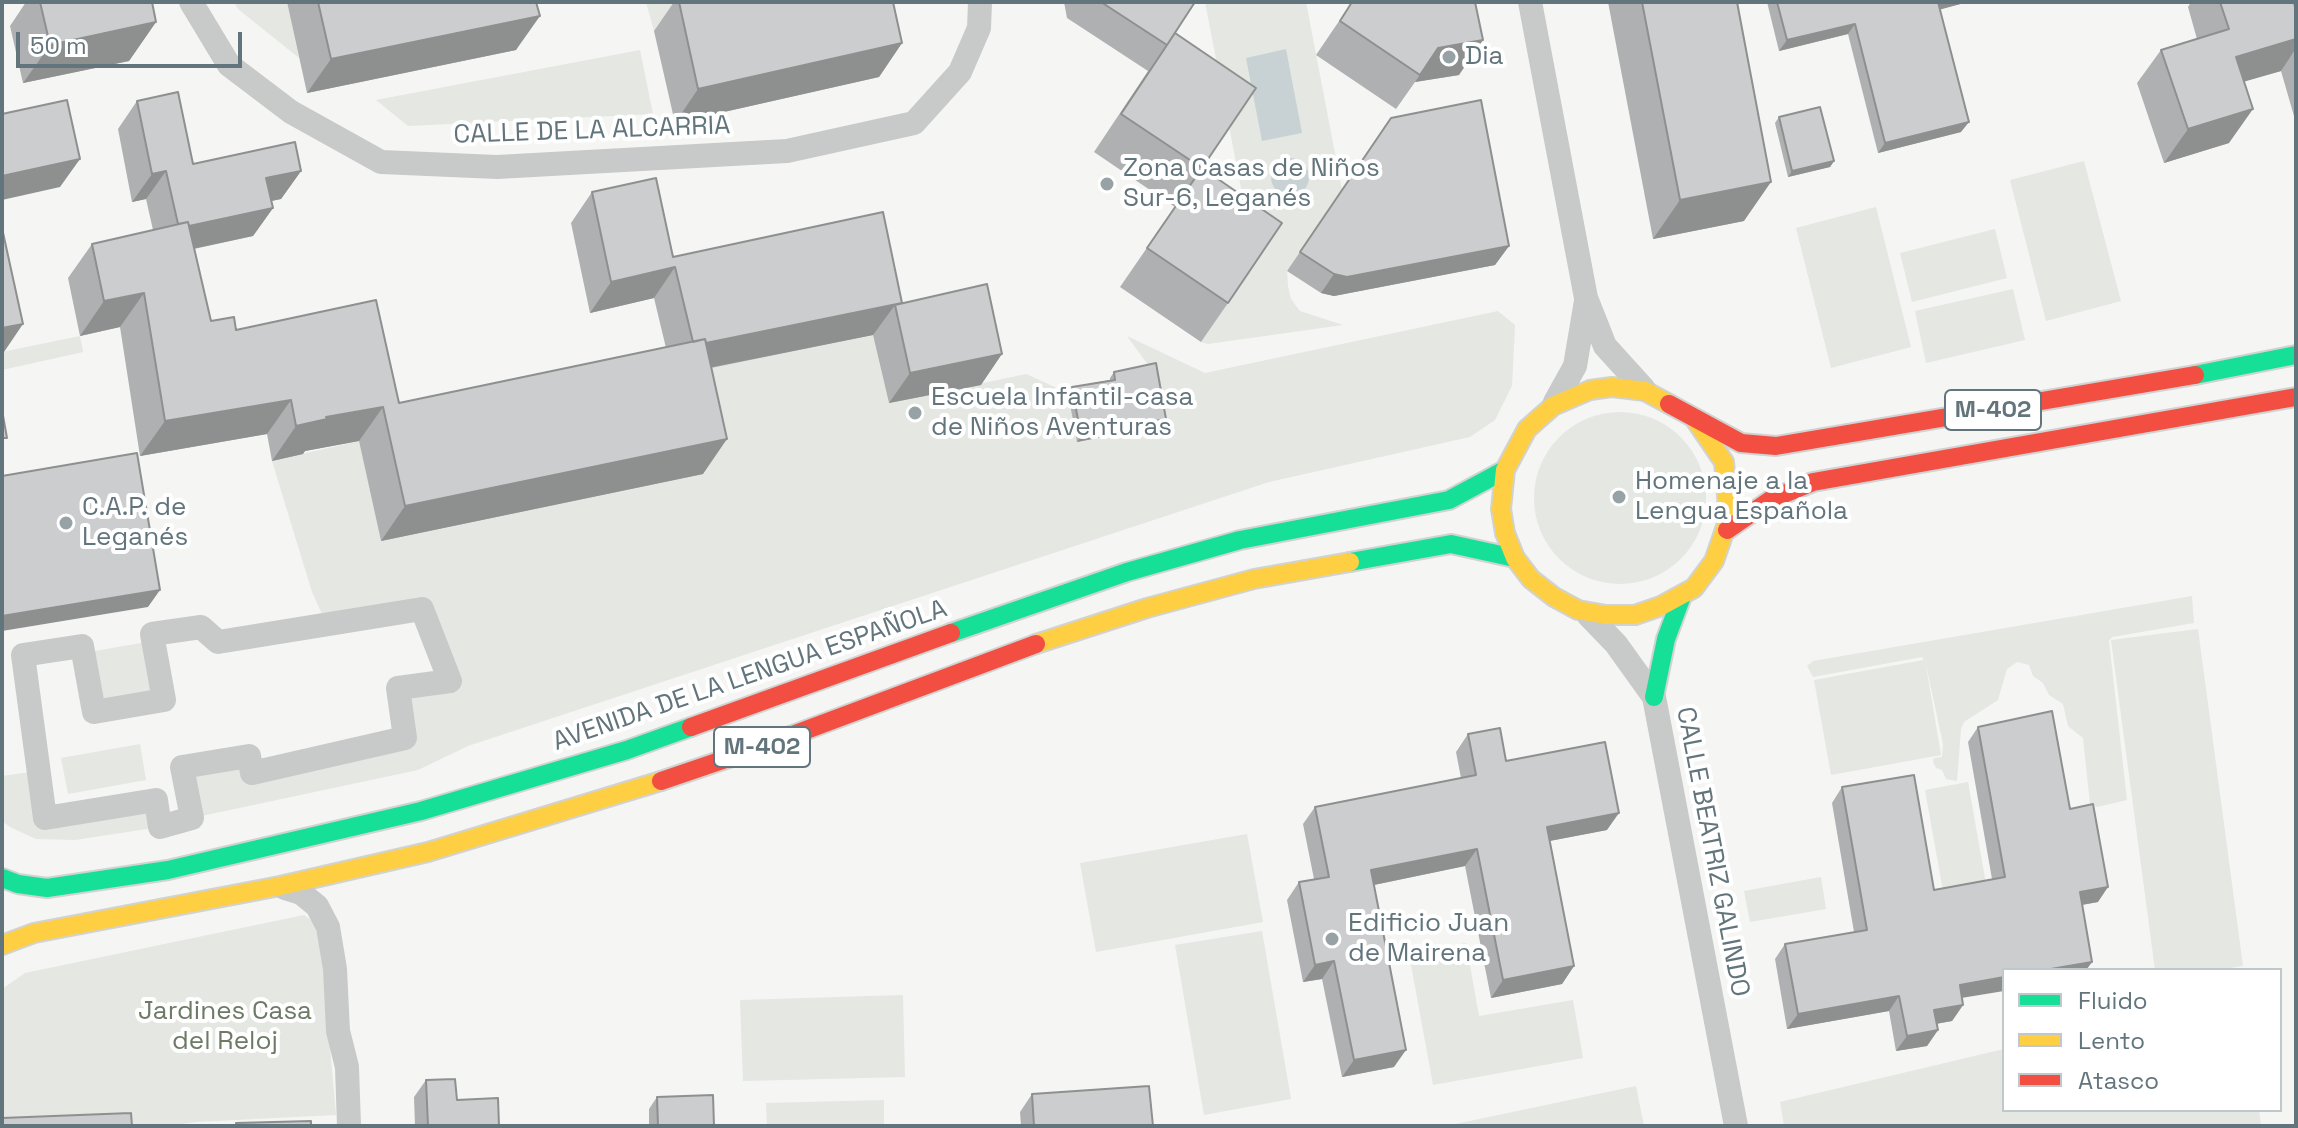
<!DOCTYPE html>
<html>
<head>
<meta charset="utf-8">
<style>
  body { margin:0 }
  #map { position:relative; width:2298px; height:1128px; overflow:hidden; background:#f5f5f4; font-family:"Space Grotesk",sans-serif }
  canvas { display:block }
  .frame { position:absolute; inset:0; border:4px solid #63757c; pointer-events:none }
  .legend { position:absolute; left:2002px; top:968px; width:280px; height:144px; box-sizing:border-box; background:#fff; border:2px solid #c1c8cb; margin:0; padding:10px 14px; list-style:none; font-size:24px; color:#63757c }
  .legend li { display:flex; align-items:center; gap:16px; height:40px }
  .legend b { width:40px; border:2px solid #c1c8cb }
  .scale { position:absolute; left:16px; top:32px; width:226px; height:36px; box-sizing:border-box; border:4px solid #63757c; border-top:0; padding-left:10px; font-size:24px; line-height:28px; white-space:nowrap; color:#63757c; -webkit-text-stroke:6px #fff; paint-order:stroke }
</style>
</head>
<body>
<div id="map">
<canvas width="2298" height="1128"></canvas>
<div class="frame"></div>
<ul class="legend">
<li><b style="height:10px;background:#16e098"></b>Fluido</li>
<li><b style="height:10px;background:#ffcf43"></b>Lento</li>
<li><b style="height:10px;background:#f24e42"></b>Atasco</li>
</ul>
<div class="scale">50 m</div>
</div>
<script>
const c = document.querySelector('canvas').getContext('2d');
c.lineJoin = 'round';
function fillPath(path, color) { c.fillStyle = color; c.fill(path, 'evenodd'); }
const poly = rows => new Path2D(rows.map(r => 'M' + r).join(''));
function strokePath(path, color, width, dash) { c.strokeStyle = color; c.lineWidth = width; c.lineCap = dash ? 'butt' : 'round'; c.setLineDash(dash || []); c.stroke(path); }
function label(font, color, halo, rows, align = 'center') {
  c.font = font + ' "Space Grotesk",sans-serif'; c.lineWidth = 8; c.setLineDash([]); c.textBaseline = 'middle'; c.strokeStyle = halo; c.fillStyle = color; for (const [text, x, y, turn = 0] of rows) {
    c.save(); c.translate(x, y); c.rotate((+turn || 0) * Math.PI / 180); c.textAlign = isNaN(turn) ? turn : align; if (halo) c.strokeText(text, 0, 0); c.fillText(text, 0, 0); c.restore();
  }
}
fillPath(poly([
  [234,2,287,2,299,58,238,9],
  [646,2,778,2,654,31],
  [1205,2,1306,2,1342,190,1287,271,1288,286,1291,299,1300,311,1343,325,1208,344,1201,342,1255,261],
  [640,50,653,114,408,126,376,100],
  [2084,161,2121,301,2046,321,2010,180],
  [1876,207,1911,347,1831,368,1796,228],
  [1995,229,2007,278,1912,302,1900,253],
  [2013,289,2025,340,1926,363,1915,311],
  [1498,311,1515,325,1512,386,1495,420,1470,437,1269,482,468,746,418,770,192,818,182,767,249,756,252,772,404,738,398,688,449,681,422,610,327,625,312,592,272,461,359,441,381,541,681,374,873,335,889,403,1026,374,1068,393,1151,369,1127,336,1205,373],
  [80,336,83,352,2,370,2,352],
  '1534 498a86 86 0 1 1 172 0a86 86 0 1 1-172 0Z',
  [2192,596,2194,623,2112,637,2109,641,2127,800,2097,807,2090,804,2083,738,2068,726,2063,704,2049,695,2043,683,2033,676,2029,665,2017,662,2007,669,1998,700,1964,722,1961,729,1957,781,1946,779,1942,770,1936,768,1933,762,1934,758,1942,757,1943,744,1925,660,1941,755,1831,775,1814,680,1924,660,1922,657,1813,677,1807,666,1813,661],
  [2198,629,2243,966,2217,970,2155,970,2111,640],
  [153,641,164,700,94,712,83,653],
  [140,744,146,780,68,794,61,758],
  [37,771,45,818,156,800,160,827,75,840,36,839,10,827,2,821,2,776],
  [1968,782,1986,884,1943,891,1925,790],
  [1247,834,1263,922,1096,952,1080,863],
  [1821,877,1826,909,1750,922,1744,891],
  [304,915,314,922,321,946,336,1115,196,1122,168,1126,2,1126,2,989,25,973],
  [1262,931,1291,1099,1204,1115,1175,945],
  [1466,943,1479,1016,1573,1000,1583,1058,1433,1085,1409,954],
  [903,995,905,1077,743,1081,740,1000],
  [2004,1049,2004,1110,2259,1110,2261,1126,1784,1126,1780,1102],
  [1636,1086,1644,1126,1446,1126],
  [884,1100,884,1126,767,1126,766,1103]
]), '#e4e7e2');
fillPath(poly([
  [1286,49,1302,133,1262,141,1246,58],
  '1271 177a19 19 0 1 1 38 0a19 19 0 1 1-38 0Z'
]), '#c8d2d4');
const fast = poly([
  [2195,375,2296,355],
  [1350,562,1451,544,1515,558],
  [951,633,1127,572,1240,540,1449,500,1505,470],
  [1654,697,1666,639,1682,596],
  [2,878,18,884,47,888,168,870,421,811,627,750,691,727]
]);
const slow = poly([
  [1669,404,1645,391,1612,387,1590,390,1553,406,1527,429,1505,470,1501,509,1505,533,1515,558,1531,579,1554,597,1578,610,1606,615,1635,615,1661,606,1694,588,1714,561,1729,518,1724,462,1694,418],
  [1036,644,1147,608,1254,579,1350,562],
  [2,945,34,933,280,886,428,852,661,781]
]);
const jam = poly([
  [1669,404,1741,443,1776,446,2195,375],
  [1727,530,1772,499,1813,482,2296,397],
  [691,727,951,633],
  [661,781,758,748,1036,644]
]);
strokePath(fast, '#d1d2d2', 22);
strokePath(slow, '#d1d2d2', 22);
strokePath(jam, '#d1d2d2', 22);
strokePath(poly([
  [191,2,229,65,291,112,381,162,497,167,787,151,914,123,960,72,979,28,980,2],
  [1530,2,1586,298,1605,346,1644,389],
  [1555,402,1575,366,1586,301],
  [422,609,450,681,398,688,405,738,252,773,249,756,182,767,192,818,160,827,156,800,45,818,23,655,82,646,94,712,164,700,152,634,201,627,218,642,422,609],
  [1589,616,1616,644,1654,697,1736,1126],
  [285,888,301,893,317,906,328,927,335,969,338,1031,347,1067,349,1126]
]), '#c8caca', 24);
strokePath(fast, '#16e098', 18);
strokePath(slow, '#ffcf43', 18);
strokePath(jam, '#f24e42', 18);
fillPath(poly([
  [26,2,152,2,156,22,129,61,23,83,10,26],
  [287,2,536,2,516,50,307,93],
  [674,2,893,2,902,43,879,77,675,123,654,31],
  [1064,2,1195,2,1167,45,1202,168,1228,303,1201,342,1120,287,1175,207,1094,152,1148,71,1067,18],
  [1352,2,1475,2,1459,75,1415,82,1396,109,1316,55],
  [1608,2,1737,2,1744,221,1653,239],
  [1767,2,1968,2,1940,9,1961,132,1878,153,1848,34,1779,51],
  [2191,2,2294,2,2295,7,2296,7,2296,123,2281,71,2244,81,2229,143,2164,163,2137,83,2161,50,2197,39,2188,7],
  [137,101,193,164,301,171,281,199,271,201,273,208,253,236,194,249,211,321,236,330,399,403,666,348,654,298,590,313,571,223,592,192,673,257,902,303,981,385,889,403,873,335,711,368,703,474,381,541,359,441,305,451,303,454,272,461,267,434,140,456,120,327,80,336,68,278,92,244,153,230,146,199,132,202,118,129],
  [1779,117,1834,161,1830,167,1788,177,1775,123],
  [1391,118,1509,246,1495,265,1334,296,1321,293,1287,271],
  [1114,372,1166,419,1162,425,1077,442,1068,393,1072,387,1110,380,1110,378],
  [1978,727,2070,809,2098,902,2082,905,2092,962,2086,970,2004,970,1962,998,1963,1005,1952,1021,1936,1024,1938,1030,1927,1046,1896,1051,1889,1011,1787,1029,1775,959,1785,944,1854,932,1832,803,1842,787,1934,890,1992,879,1968,742],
  [1468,734,1607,830,1549,841,1574,966,1562,984,1491,998,1465,866,1374,885,1394,1067,1342,1077,1322,979,1303,982,1287,900,1299,882,1314,879,1303,824,1315,807,1461,778,1456,752],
  [426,1080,457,1100,499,1126,415,1126,414,1097],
  [1032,1094,1153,1126,1021,1126,1020,1112],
  [657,1097,714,1126,649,1126,649,1109]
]), '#afb0b1');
fillPath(poly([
  [1938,2,1968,2,1931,12],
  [540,16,516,50,307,93,331,59],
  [156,22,129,61,23,83,50,45],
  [1855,24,1848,34,1779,51,1787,40],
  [2296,39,2296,48,2281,71,2212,91,2236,57],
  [1483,40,1459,75,1415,82,1438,48],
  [902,43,879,77,675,123,698,89],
  [2253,109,2229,143,2164,163,2188,129],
  [1969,122,1961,132,1878,153,1885,143],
  [80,159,60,187,2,200,2,176],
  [1834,161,1830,167,1788,177,1792,171],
  [166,171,146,199,132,202,152,174],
  [301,171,281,199,247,206,266,178],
  [1771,182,1744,221,1653,239,1680,200],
  [273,208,253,236,159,256,179,228],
  [1509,246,1495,265,1334,296,1321,293,1334,274],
  [675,267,654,298,590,313,611,282],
  [144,293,120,327,80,336,104,301],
  [895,305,873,335,673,375,694,345],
  [23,324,4,352,2,352,2,328],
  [1002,354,981,385,889,403,910,373],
  [291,400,267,434,140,456,165,421],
  [383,407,359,441,305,451,303,454,272,461,296,426,326,417],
  [1166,419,1162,425,1077,442,1081,436],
  [727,439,703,474,381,541,405,506],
  [160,590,148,607,2,631,2,616],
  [1619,813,1607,830,1534,844,1547,827],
  [1477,849,1465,866,1359,888,1371,870],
  [2108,887,2098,902,2069,907,2080,892],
  [1334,961,1322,979,1303,982,1315,965],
  [2092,962,2086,970,2045,970],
  [1574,966,1562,984,1491,998,1503,980],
  [2004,977,2004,991,1949,1000,1960,985],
  [1899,996,1889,1011,1787,1029,1798,1014],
  [1963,1005,1952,1021,1923,1026,1934,1010],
  [1938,1030,1927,1046,1896,1051,1907,1036],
  [1406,1050,1394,1067,1342,1077,1354,1060]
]), '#8e9090');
const building = poly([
  [40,2,152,2,156,22,50,45,40,2],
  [318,2,536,2,540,16,331,59,318,2],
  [679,2,893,2,902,43,698,89,679,2],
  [1101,2,1195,2,1167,45,1101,2],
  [1352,2,1475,2,1483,40,1438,48,1420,75,1340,21,1352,2],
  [1642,2,1737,2,1771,182,1680,200,1642,2],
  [1777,2,1938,2,1969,122,1885,143,1855,24,1787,40,1777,2],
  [2220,2,2294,2,2295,7,2296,7,2296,39,2236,57,2253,109,2188,129,2161,50,2229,29,2220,2],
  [1175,33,1256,88,1202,168,1121,114,1175,33],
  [178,92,193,164,295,142,301,171,266,178,273,208,189,226,188,222,178,224,166,171,152,174,137,101,178,92],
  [67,100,80,159,2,176,2,114,67,100],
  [1481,100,1509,246,1347,277,1334,274,1300,252,1391,118,1481,100],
  [1820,107,1834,161,1792,171,1779,117,1820,107],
  [1202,168,1282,223,1228,303,1147,248,1202,168],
  [656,178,673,257,883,212,902,303,706,343,705,339,693,342,675,267,611,282,592,192,656,178],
  [188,222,211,321,234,317,236,330,376,300,399,403,705,339,727,439,405,506,383,407,326,417,327,419,296,426,291,400,165,421,144,293,104,301,92,244,188,222],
  [2,228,23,324,2,328,2,228],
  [987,284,1002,354,910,373,895,305,987,284],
  [1156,363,1166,419,1081,436,1072,387,1115,380,1114,372,1156,363],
  [2,410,7,438,2,438,2,410],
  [137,453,160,590,2,616,2,476,137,453],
  [2052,711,2070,809,2093,804,2108,887,2080,892,2092,962,2045,970,2004,970,2004,977,1960,985,1963,1005,1934,1010,1938,1030,1907,1036,1899,996,1798,1014,1785,944,1867,930,1842,787,1914,775,1934,890,2005,877,1978,727,2052,711],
  [1500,728,1506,761,1605,742,1619,813,1547,827,1574,966,1503,980,1477,849,1371,870,1406,1050,1354,1060,1334,961,1315,965,1299,882,1329,877,1315,807,1476,775,1468,734,1500,728],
  [455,1079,457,1100,498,1098,499,1126,428,1126,426,1080,455,1079],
  [1149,1086,1153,1126,1034,1126,1032,1094,1149,1086],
  [713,1095,714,1126,658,1126,657,1097,713,1095],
  [131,1113,132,1126,2,1126,2,1118,131,1113],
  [311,1121,311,1126,236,1126,236,1123,311,1121]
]);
fillPath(building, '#cbcdce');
strokePath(building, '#8e9090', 2);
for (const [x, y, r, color] of [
  [1449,57,8,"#96a2a6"],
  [1107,184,8,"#96a2a6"],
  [915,413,8,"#96a2a6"],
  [1619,497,8,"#96a2a6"],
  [66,523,8,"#96a2a6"],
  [1332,939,8,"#96a2a6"]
]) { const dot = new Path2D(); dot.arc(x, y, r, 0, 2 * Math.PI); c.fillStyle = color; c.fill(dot); strokePath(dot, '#fff', 3); }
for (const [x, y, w] of [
  [1993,410,96],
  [762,747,96]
]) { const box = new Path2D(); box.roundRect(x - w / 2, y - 20, w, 40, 6); c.fillStyle = '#fff'; c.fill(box); strokePath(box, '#63757c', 2); }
label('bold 24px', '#63757c', null, [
  ["M-402",1993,410],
  ["M-402",762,747]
]);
label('26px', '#63757c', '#fff', [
  ["Dia",1465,57],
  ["Zona Casas de Niños",1123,169],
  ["Sur-6, Leganés",1123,199],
  ["Escuela Infantil-casa",931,398],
  ["de Niños Aventuras",931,428],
  ["Homenaje a la",1635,482],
  ["Lengua Española",1635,512],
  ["C.A.P. de",82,508],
  ["Leganés",82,538],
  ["Edificio Juan",1348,924],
  ["de Mairena",1348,954]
], 'left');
label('26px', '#63757c', '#fff', [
  ["CALLE DE LA ALCARRIA",592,131,-2],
  ["AVENIDA DE LA LENGUA ESPAÑOLA",750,676,-19],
  ["CALLE BEATRIZ GALINDO",1712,852,79]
]);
label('26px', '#6d7a66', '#fff', [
  ["Jardines Casa",225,1012],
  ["del Reloj",225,1042]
]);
</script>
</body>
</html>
